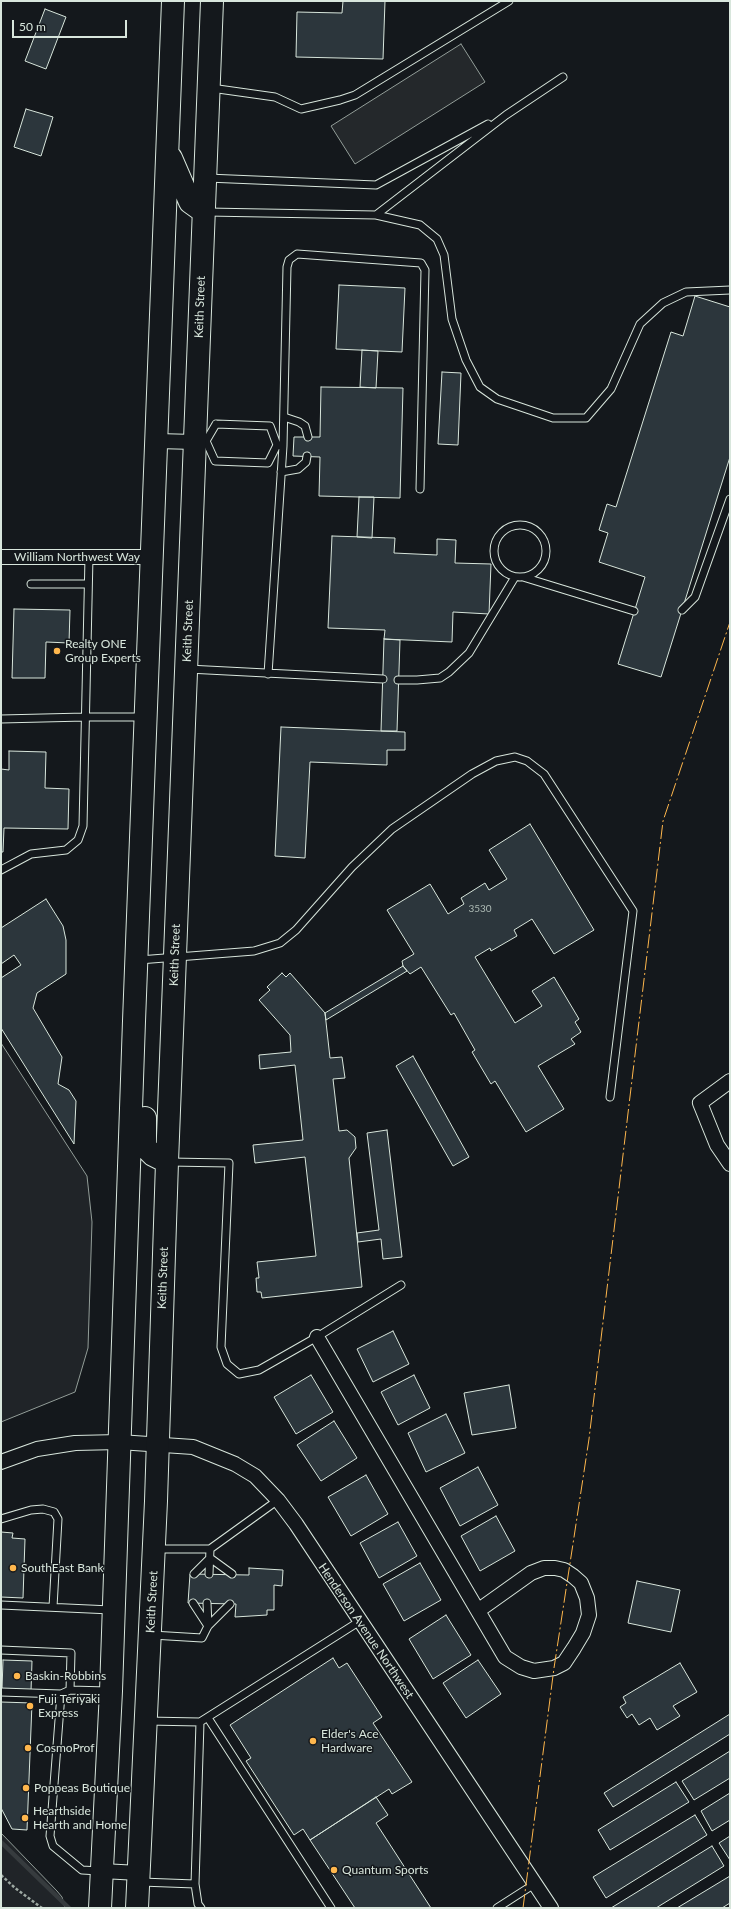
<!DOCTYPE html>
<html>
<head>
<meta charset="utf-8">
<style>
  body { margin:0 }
  #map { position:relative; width:731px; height:1909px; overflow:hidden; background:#14181c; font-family:Lato,sans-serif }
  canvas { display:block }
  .frame { position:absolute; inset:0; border:2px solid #d8e6dc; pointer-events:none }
  .scale { position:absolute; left:12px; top:20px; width:115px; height:18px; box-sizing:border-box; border:2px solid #d8e6dc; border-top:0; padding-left:5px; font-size:12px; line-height:14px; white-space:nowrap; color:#d8e6dc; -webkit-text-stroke:3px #14181c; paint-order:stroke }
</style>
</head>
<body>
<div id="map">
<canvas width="731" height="1909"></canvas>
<div class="frame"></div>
<div class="scale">50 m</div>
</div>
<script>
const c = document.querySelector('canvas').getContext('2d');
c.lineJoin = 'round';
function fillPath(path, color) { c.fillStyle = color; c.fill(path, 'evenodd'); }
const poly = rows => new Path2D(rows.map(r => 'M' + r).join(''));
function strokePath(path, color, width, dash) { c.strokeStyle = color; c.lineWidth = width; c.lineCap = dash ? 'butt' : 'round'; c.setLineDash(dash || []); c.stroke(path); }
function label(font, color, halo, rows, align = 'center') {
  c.font = font + ' Lato,sans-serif'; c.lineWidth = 3; c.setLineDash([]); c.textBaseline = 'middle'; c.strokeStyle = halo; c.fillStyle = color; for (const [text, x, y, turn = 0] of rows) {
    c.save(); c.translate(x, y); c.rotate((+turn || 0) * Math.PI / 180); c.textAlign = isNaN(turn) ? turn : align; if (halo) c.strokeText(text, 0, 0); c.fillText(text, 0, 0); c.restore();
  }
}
const green = poly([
  [1,1043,87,1176,92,1222,88,1348,75,1392,1,1422,1,1043],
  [1,1833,57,1891,62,1897,65,1908,1,1908,1,1833]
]);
fillPath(green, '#202428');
strokePath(green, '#939e99', 1);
const parking = poly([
  [461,44,485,82,355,164,331,126,461,44]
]);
fillPath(parking, '#24282b');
strokePath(parking, '#939e99', 1);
strokePath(poly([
  [1,1842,69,1908]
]), '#363b3e', 4.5);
const building = poly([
  [343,1,385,1,383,59,296,57,297,12,342,13,343,1],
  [45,9,66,17,46,69,25,61,45,9],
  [26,109,53,117,41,156,14,147,26,109],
  [339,285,405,288,402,352,336,349,339,285],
  [695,296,730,307,730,457,661,677,618,664,645,577,599,562,608,533,599,530,607,504,616,507,671,332,683,336,695,296],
  [362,350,378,351,376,388,360,387,362,350],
  [442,372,461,373,458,445,438,444,442,372],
  [321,387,403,388,400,498,319,496,320,457,293,456,294,437,320,437,321,387],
  [359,497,374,497,372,538,357,537,359,497],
  [332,536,395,538,394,553,437,555,437,539,456,540,455,563,491,564,489,614,453,612,452,642,384,639,385,630,328,628,332,536],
  [14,609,70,610,69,643,46,642,45,678,12,678,14,609],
  [384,639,400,640,397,731,381,731,384,639],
  [281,727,405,732,405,750,387,750,387,765,310,762,305,858,275,856,281,727],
  [9,751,46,752,45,788,69,789,68,829,4,828,3,852,1,852,1,769,9,770,9,751],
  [530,824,594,930,554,954,532,919,514,930,517,936,491,951,490,948,475,957,515,1023,542,1006,532,991,554,977,579,1019,575,1022,581,1032,571,1039,575,1044,538,1066,564,1109,526,1132,495,1081,491,1084,472,1052,475,1050,454,1013,451,1015,421,967,410,974,403,966,402,961,414,954,387,910,430,884,448,914,464,904,461,898,485,883,489,890,507,879,489,850,530,824],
  [46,899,63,926,66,940,66,974,37,993,33,1008,62,1057,58,1084,69,1090,76,1101,74,1144,1,1028,1,978,21,965,14,955,1,964,1,928,46,899],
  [403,966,407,971,326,1020,325,1013,403,966],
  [282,973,286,977,290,973,325,1013,330,1058,342,1057,345,1078,333,1079,339,1131,347,1130,355,1137,356,1148,349,1158,362,1287,262,1298,261,1292,257,1292,256,1278,259,1278,257,1262,316,1256,305,1157,255,1163,253,1145,303,1140,295,1065,260,1069,259,1055,291,1052,290,1035,259,1000,270,990,267,987,282,973],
  [413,1056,469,1157,453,1166,396,1066,413,1056],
  [387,1130,402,1257,383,1259,381,1239,358,1242,357,1233,379,1230,367,1133,387,1130],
  [393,1331,409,1364,373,1382,357,1349,393,1331],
  [311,1375,333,1412,296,1434,274,1397,311,1375],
  [414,1375,430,1408,398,1425,381,1392,414,1375],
  [509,1385,516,1428,472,1435,464,1393,509,1385],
  [446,1414,465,1453,426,1472,408,1433,446,1414],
  [334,1421,357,1458,321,1481,297,1445,334,1421],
  [478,1467,498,1505,460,1526,440,1488,478,1467],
  [366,1475,388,1514,351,1536,328,1497,366,1475],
  [496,1516,515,1551,480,1571,461,1536,496,1516],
  [398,1522,417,1556,379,1578,360,1543,398,1522],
  [1,1532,13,1533,12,1538,25,1539,23,1598,1,1597,1,1532],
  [420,1563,441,1600,404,1621,383,1584,420,1563],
  [249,1568,283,1570,282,1586,274,1585,274,1610,267,1610,267,1615,235,1617,236,1604,188,1603,190,1574,249,1575,249,1568],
  [637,1581,680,1590,671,1632,628,1623,637,1581],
  [446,1615,471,1655,433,1679,409,1639,446,1615],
  [333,1658,339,1668,347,1663,382,1717,373,1723,412,1782,392,1794,389,1789,310,1840,303,1829,294,1835,246,1761,251,1758,230,1725,333,1658],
  [3,1660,32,1661,31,1691,2,1690,3,1660],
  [478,1660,501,1694,466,1718,443,1683,478,1660],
  [680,1663,697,1692,673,1706,680,1716,657,1730,650,1718,639,1725,632,1714,627,1718,620,1707,626,1703,623,1697,680,1663],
  [1,1702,32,1703,27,1830,12,1829,1,1808,1,1702],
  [730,1714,730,1734,613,1807,604,1793,730,1714],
  [730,1751,730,1778,694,1800,682,1781,730,1751],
  [676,1782,689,1802,610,1850,598,1830,676,1782],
  [730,1793,730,1820,712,1831,701,1811,730,1793],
  [376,1797,388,1815,376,1823,431,1908,355,1908,310,1840,376,1797],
  [695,1815,707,1835,606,1898,593,1877,695,1815],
  [730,1836,730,1860,719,1843,730,1836],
  [712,1846,724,1866,656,1908,611,1908,712,1846],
  [730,1876,730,1903,722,1908,677,1908,730,1876]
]);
fillPath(building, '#2c363c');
strokePath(building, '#d8e6dc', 1);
const lane = poly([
  [211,88,275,97,301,109,340,100,355,95,509,1],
  [207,178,376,185,488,124],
  [207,212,376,215,506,115,563,77],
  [376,215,420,225,437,239,444,255,452,319,466,360,480,387,497,399,553,418,586,418,611,389,640,324,663,303,686,292,730,290],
  [284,417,299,422,305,426,308,437],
  [216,424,270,426,277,445,268,463,215,461,206,441,216,424],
  [277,445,283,446,287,267,289,260,297,254,421,263,425,270,420,489],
  [281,472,298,469,306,462,307,456],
  '494 551a26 26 0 1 1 52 0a26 26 0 1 1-52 0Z',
  [523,577,634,611],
  [31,584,88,584],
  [682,610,695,597,730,499],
  [188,669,383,679],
  [268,674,283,446],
  [398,680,417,680,440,678,449,672,469,653,515,577],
  [1,719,85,717,144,717],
  [1,870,31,854,66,850,78,840,83,826,89,557],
  [139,960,254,951,280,943,296,930,352,867,392,829,472,774,496,761,515,757,527,761,544,774,633,911,610,1097],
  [169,1162,229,1163,221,1347,227,1364,239,1374,259,1370,317,1337,401,1285],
  [1,1519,31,1510,43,1509,54,1512,58,1519,53,1607],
  [156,1549,210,1549,209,1574],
  [210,1549,278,1500],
  [210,1558,232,1574],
  [194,1574,210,1558],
  [193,1603,208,1626],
  [207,1603,208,1626],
  [1,1605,111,1610],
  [152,1635,202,1638,208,1626,230,1604],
  [1,1650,71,1653,70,1690],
  [1,1692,61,1694],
  [208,1718,331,1908],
  [147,1721,200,1722,360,1621],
  [99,1871,82,1870,53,1846,50,1836,61,1694,70,1690,108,1691],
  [141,1882,195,1884,200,1722],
  [195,1884,198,1904,201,1908],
  [497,1908,536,1883]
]);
const street = poly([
  [157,441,195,442],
  [1,557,152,557],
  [730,1081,700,1103,717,1145,730,1164],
  [317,1337,505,1657,521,1667,534,1671,554,1668,564,1663,574,1648,583,1633,589,1615,587,1598,581,1583,573,1576,564,1570,555,1568,544,1568,531,1573,479,1610],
  [1,1462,37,1449,75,1443,119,1442,193,1447,235,1464,255,1476,278,1500,296,1524,551,1908],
  [102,1871,139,1873]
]);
const primary = poly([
  [171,158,190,202,204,212],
  [145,1118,145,1147,153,1155,167,1162],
  [100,1908,111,1691,134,1021,173,1],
  [137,1908,156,1501,167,1162,212,1]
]);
strokePath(lane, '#d8e6dc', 9);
strokePath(street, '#d8e6dc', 16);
strokePath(primary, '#d8e6dc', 24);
strokePath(poly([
  [1,1875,15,1888,42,1908]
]), '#9da8a2', 2.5, [3, 2]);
strokePath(lane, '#14181c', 7);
strokePath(street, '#14181c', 14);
strokePath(primary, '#14181c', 22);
strokePath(poly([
  [523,1908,554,1668,589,1439,663,821,730,622]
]), '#ffb74d', 1, [14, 3, 2, 3]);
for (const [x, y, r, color] of [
  [57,651,4,"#ffb74d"],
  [13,1568,4,"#ffb74d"],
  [17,1676,4,"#ffb74d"],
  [30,1706,4,"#ffb74d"],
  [313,1741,4,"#ffb74d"],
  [28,1748,4,"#ffb74d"],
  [26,1788,4,"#ffb74d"],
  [25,1818,4,"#ffb74d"],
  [334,1870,4,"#ffb74d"]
]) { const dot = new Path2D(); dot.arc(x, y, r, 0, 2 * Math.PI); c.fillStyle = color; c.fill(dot); strokePath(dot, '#14181c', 1.5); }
label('10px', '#adbab4', null, [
  ["3530",480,909]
]);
label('12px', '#d8e6dc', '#14181c', [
  ["Keith Street",200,307,-88],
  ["William Northwest Way",77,557],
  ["Keith Street",188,631,-88],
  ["Keith Street",175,955,-88],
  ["Keith Street",163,1278,-88],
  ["Keith Street",152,1602,-87],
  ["Henderson Avenue Northwest",366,1631,56]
]);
label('12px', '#d8e6dc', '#14181c', [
  ["Realty ONE",65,644],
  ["Group Experts",65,658],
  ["SouthEast Bank",21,1568],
  ["Baskin-Robbins",25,1676],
  ["Fuji Teriyaki",38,1699],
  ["Express",38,1713],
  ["Elder's Ace",321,1734],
  ["Hardware",321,1748],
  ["CosmoProf",36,1748],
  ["Poppeas Boutique",34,1788],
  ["Hearthside",33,1811],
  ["Hearth and Home",33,1825],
  ["Quantum Sports",342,1870]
], 'left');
</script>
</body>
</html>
